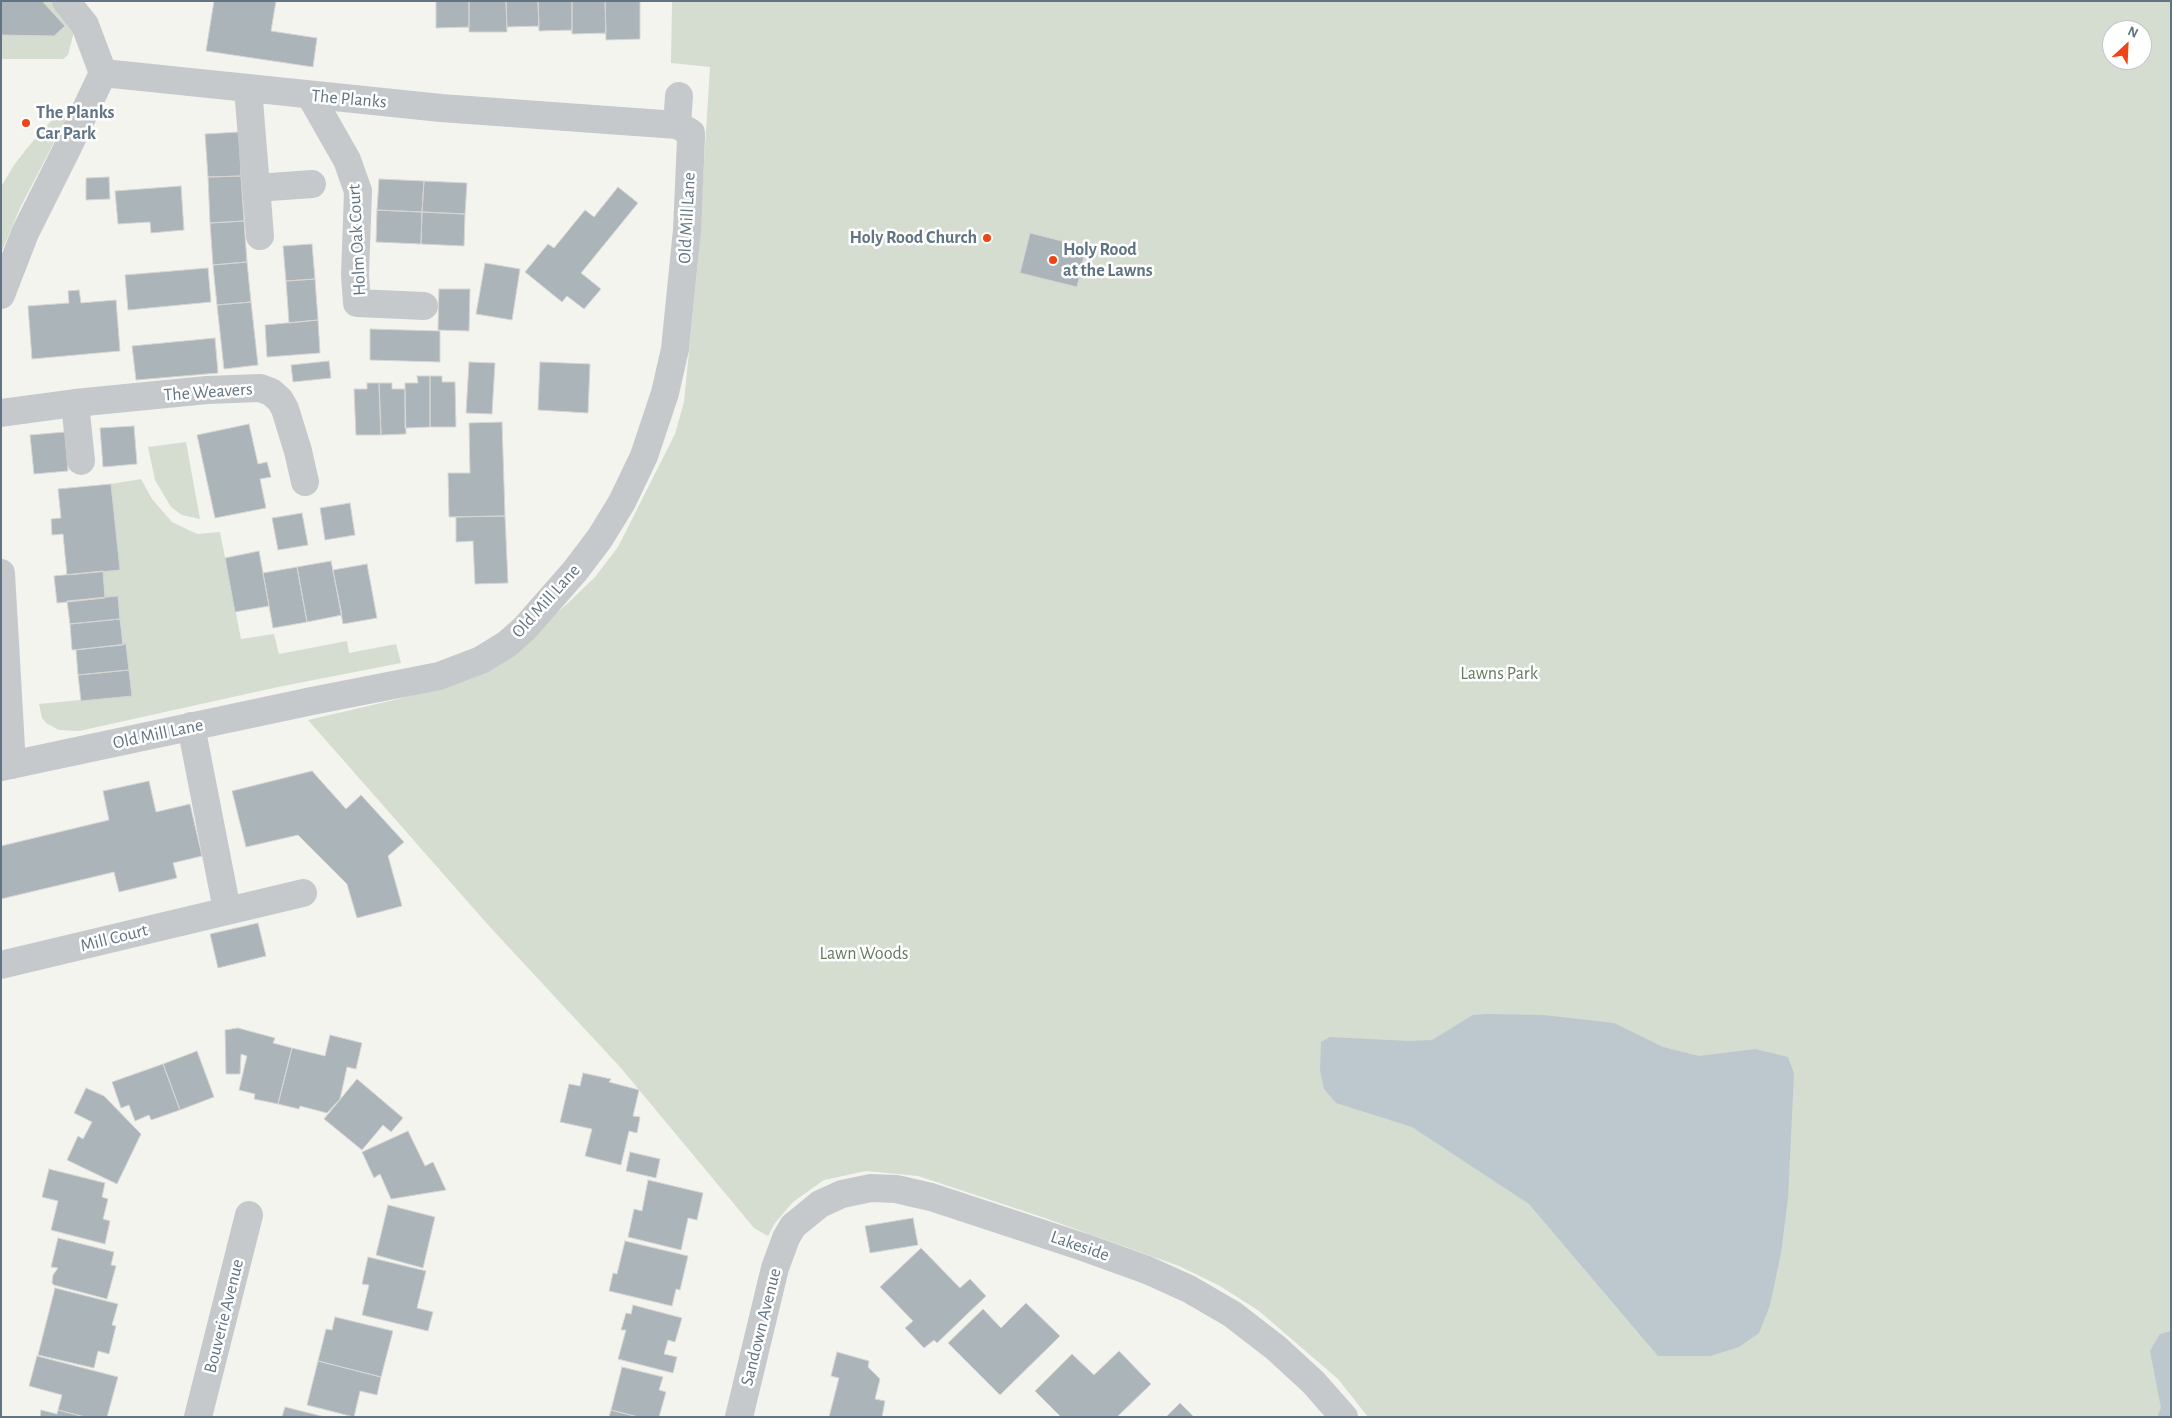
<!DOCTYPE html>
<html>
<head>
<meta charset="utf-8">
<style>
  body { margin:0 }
  #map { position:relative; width:2172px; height:1418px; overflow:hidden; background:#f4f4ef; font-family:"Alegreya Sans",sans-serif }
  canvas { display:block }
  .frame { position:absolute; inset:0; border:2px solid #617483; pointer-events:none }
  .north { position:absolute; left:2102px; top:20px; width:50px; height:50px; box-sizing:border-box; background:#fff; border:1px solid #c0c7cd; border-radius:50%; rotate:25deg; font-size:14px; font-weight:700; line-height:20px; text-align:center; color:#617483 }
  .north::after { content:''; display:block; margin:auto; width:18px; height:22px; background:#ef4415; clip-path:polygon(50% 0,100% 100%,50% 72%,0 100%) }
</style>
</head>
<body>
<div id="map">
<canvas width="2172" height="1418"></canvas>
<div class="frame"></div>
<div class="north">N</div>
</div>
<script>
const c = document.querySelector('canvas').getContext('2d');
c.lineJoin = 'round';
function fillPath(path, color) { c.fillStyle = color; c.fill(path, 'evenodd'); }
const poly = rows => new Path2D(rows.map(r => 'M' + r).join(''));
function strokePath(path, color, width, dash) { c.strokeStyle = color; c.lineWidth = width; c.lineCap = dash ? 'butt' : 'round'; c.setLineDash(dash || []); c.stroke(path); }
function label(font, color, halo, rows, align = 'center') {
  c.font = font + ' "Alegreya Sans",sans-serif'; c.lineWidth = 5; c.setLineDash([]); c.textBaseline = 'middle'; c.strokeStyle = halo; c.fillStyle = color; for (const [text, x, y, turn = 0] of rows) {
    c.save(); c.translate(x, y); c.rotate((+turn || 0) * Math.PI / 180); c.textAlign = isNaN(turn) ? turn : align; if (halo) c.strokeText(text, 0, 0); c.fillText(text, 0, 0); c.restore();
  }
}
fillPath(poly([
  [1,1,55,1,76,24,68,55,63,59,1,59],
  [672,1,2171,1,2171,1417,1368,1417,1338,1379,1259,1311,1220,1286,1179,1266,1039,1216,918,1176,866,1171,824,1180,793,1202,775,1223,768,1236,754,1228,620,1067,489,926,308,720,398,699,470,679,495,665,519,646,568,603,595,577,618,547,675,434,684,402,698,260,710,67,671,63],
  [2112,30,2142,30,2142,60,2112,60],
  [65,114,67,115,63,125,20,208,1,253,1,187,14,165,28,147,56,115],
  [186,442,200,519,182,515,171,507,155,480,148,447],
  [141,479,152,499,172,522,197,534,220,532,241,639,274,634,279,654,347,641,349,653,396,644,401,663,278,687,79,731,59,730,46,723,42,718,39,704,132,695,126,645,123,645,118,597,105,598,103,571,111,484]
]), '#d5dcd0');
fillPath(poly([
  [1487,1014,1543,1015,1614,1023,1663,1047,1699,1056,1755,1049,1788,1057,1794,1074,1788,1198,1781,1253,1770,1305,1759,1333,1739,1347,1710,1356,1658,1356,1529,1204,1412,1127,1336,1103,1324,1089,1320,1071,1321,1042,1330,1037,1409,1041,1432,1040,1473,1015],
  [2171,1331,2171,1417,2157,1417,2161,1408,2150,1351,2160,1334]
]), '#bcc8cd');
const building = poly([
  [1,1,42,1,65,26,54,36,1,35,1,1],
  [214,1,276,1,271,31,317,38,313,67,206,51,214,1],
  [436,1,469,1,469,27,436,28,436,1],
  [469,1,506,1,507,32,469,32,469,1],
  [506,1,538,1,539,26,507,27,506,1],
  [538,1,572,1,572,30,539,31,538,1],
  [572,1,605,1,606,33,572,34,572,1],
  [605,1,640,1,640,39,606,40,605,1],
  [239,132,241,176,208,177,205,134,239,132],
  [241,176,244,221,210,223,208,177,241,176],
  [109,177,110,199,86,200,86,178,109,177],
  [379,179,424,181,422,212,377,210,379,179],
  [424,181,467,183,465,214,422,212,424,181],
  [181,186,184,230,151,233,150,222,118,224,115,191,181,186],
  [618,187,638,203,581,273,601,289,584,309,567,296,562,302,525,272,548,244,554,248,585,210,594,217,618,187],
  [377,210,422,212,421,244,376,242,377,210],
  [422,212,465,214,464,246,421,244,422,212],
  [244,221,247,262,213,265,210,223,244,221],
  [1030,233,1086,247,1077,287,1020,273,1030,233],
  [312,244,315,279,286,281,283,246,312,244],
  [247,262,251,302,217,305,213,265,247,262],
  [485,263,520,269,512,320,476,314,485,263],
  [208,268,211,302,128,310,125,275,208,268],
  [315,279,318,320,289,323,286,281,315,279],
  [439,289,470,289,469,331,438,330,439,289],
  [79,290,81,303,116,300,120,351,32,359,28,306,69,303,68,291,79,290],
  [251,302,258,365,224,369,217,305,251,302],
  [318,320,320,353,267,357,265,325,318,320],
  [370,329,440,331,440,362,370,360,370,329],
  [215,338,218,373,136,380,132,346,215,338],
  [329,361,331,378,293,382,291,365,329,361],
  [469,362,495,363,492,414,466,413,469,362],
  [540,362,590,364,588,413,538,410,540,362],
  [417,376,430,376,430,427,405,428,405,383,418,383,417,376],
  [430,376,442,376,442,382,455,382,456,427,430,427,430,376],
  [367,383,379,383,381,435,356,435,354,389,367,389,367,383],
  [379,383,392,383,392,389,405,389,406,434,381,435,379,383],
  [502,422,505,516,449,517,448,473,470,473,469,423,502,422],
  [249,424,258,464,267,462,271,477,260,479,266,508,215,518,197,435,249,424],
  [134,426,137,464,103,467,100,428,134,426],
  [65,432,68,471,34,474,30,435,65,432],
  [111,484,120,570,67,575,63,534,52,535,51,519,61,518,58,489,111,484],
  [350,503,355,535,325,540,320,508,350,503],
  [302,513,308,545,278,550,272,518,302,513],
  [505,516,508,583,475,584,473,541,456,542,456,517,505,516],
  [259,551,269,606,235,612,225,558,259,551],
  [331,561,342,615,307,622,297,567,331,561],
  [367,564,377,618,343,624,333,570,367,564],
  [297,567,307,622,273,628,263,573,297,567],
  [103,571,105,598,57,603,54,576,103,571],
  [118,596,120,619,70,624,67,601,118,596],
  [120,619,123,645,72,650,70,624,120,619],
  [126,644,129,670,78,675,76,650,126,644],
  [129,670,132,696,81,701,78,675,129,670],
  [312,771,346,809,361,795,404,842,388,856,402,906,357,918,347,884,298,835,246,847,232,791,312,771],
  [149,781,156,812,190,804,202,856,173,863,177,878,119,892,114,872,1,899,1,846,109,820,103,791,149,781],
  [258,923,266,956,218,968,210,934,258,923],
  [238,1028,275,1038,273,1043,292,1048,278,1104,254,1099,255,1094,239,1090,247,1056,241,1054,240,1074,226,1074,225,1030,238,1028],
  [330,1035,362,1043,356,1069,347,1067,340,1099,327,1113,300,1106,299,1109,278,1104,292,1048,325,1056,330,1035],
  [197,1051,214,1097,180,1110,163,1064,197,1051],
  [163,1064,180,1110,151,1120,149,1115,135,1121,129,1105,121,1108,112,1082,163,1064],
  [583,1073,611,1079,609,1082,639,1090,633,1116,640,1117,637,1133,629,1131,621,1165,585,1156,592,1129,560,1122,569,1084,580,1086,583,1073],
  [357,1079,403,1118,391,1132,383,1125,362,1150,324,1119,357,1079],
  [86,1088,104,1096,141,1134,117,1184,67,1160,78,1136,83,1139,92,1122,74,1113,86,1088],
  [408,1131,425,1166,433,1162,446,1190,391,1199,380,1174,374,1178,362,1152,408,1131],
  [630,1152,660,1159,656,1178,626,1171,630,1152],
  [49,1169,105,1183,102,1197,108,1199,103,1219,110,1221,105,1244,51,1230,58,1201,42,1197,49,1169],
  [648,1180,703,1193,697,1220,688,1218,681,1250,628,1237,634,1209,642,1211,648,1180],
  [388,1205,435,1217,423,1268,376,1255,388,1205],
  [913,1218,918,1245,870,1253,865,1226,913,1218],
  [58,1238,114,1252,111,1265,116,1266,107,1299,54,1285,52,1283,53,1275,58,1268,51,1267,58,1238],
  [625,1241,688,1256,680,1290,676,1289,672,1306,609,1291,613,1273,617,1274,625,1241],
  [921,1248,960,1288,970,1279,986,1296,937,1343,934,1340,924,1348,905,1328,913,1321,880,1287,921,1248],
  [368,1257,426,1271,417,1308,433,1312,428,1331,362,1315,369,1285,362,1284,368,1257],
  [55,1288,118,1304,112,1325,116,1326,109,1354,98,1351,94,1368,38,1355,55,1288],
  [1026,1303,1060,1336,1000,1395,948,1343,983,1309,1001,1328,1026,1303],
  [633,1305,682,1318,675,1342,668,1340,664,1354,677,1357,673,1373,618,1359,626,1330,621,1330,626,1313,631,1314,633,1305],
  [335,1317,393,1331,381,1377,318,1361,326,1329,332,1330,335,1317],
  [1119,1351,1151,1384,1117,1417,1061,1417,1035,1391,1072,1354,1094,1375,1119,1351],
  [837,1352,869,1361,868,1367,880,1379,875,1399,885,1401,882,1417,829,1417,839,1378,831,1376,837,1352],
  [37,1356,118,1377,107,1417,85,1417,58,1410,62,1395,29,1386,37,1356],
  [318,1361,381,1377,377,1395,360,1391,354,1417,307,1405,318,1361],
  [622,1367,663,1377,659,1390,666,1392,659,1417,638,1417,611,1410,622,1367],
  [1180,1403,1194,1417,1166,1417,1180,1403],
  [285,1407,325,1417,282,1417,285,1407],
  [41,1410,57,1414,58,1410,85,1417,40,1417,41,1410],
  [611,1410,638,1417,609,1417,611,1410]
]);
fillPath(building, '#abb4b8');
strokePath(building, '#d5d5d3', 1);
strokePath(poly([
  [66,1,85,25,103,73,441,108,677,125],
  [248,88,260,236],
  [310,95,347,160,358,191,355,275,357,303,424,306],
  [256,188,312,184],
  [1,295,25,233,69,145,103,73],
  [75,403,81,461],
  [1,413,75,403,207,390,260,388,271,392,280,400,285,409,298,451,305,482],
  [1,573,12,765],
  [191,726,227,910],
  [1,767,312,701,439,676,481,660,507,644,525,628,575,571,600,538,622,502,644,456,665,393,675,349,687,230,691,139,691,133,688,131,677,125,679,96],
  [1,965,303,893],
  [198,1417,249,1215],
  [739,1417,775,1268,786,1238,793,1226,820,1204,842,1194,871,1188,896,1189,931,1197,1083,1247,1147,1270,1189,1289,1232,1314,1276,1348,1313,1382,1344,1417]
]), '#c6c9cc', 28);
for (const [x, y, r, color] of [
  [26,123,5,"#ef4415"],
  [987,238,5,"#ef4415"],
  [1053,260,5,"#ef4415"]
]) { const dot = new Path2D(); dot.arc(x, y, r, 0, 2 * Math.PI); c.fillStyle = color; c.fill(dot); strokePath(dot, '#fff', 2); }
label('18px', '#617483', '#fff', [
  ["The Planks",349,99,5],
  ["Old Mill Lane",687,218,-87],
  ["Holm Oak Court",357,240,-93],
  ["The Weavers",208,392,-4],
  ["Old Mill Lane",546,601,-48],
  ["Old Mill Lane",158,734,-12],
  ["Mill Court",114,938,-14],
  ["Lakeside",1080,1246,19],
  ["Bouverie Avenue",224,1316,-76],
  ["Sandown Avenue",761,1327,-76]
]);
label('bold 18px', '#617483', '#fff', [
  ["The Planks",36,113],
  ["Car Park",36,134],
  ["Holy Rood Church",977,238,"right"],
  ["Holy Rood",1063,250],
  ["at the Lawns",1063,271]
], 'left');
label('18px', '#667a60', '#fff', [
  ["Lawns Park",1499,674],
  ["Lawn Woods",864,954]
]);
</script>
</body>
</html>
